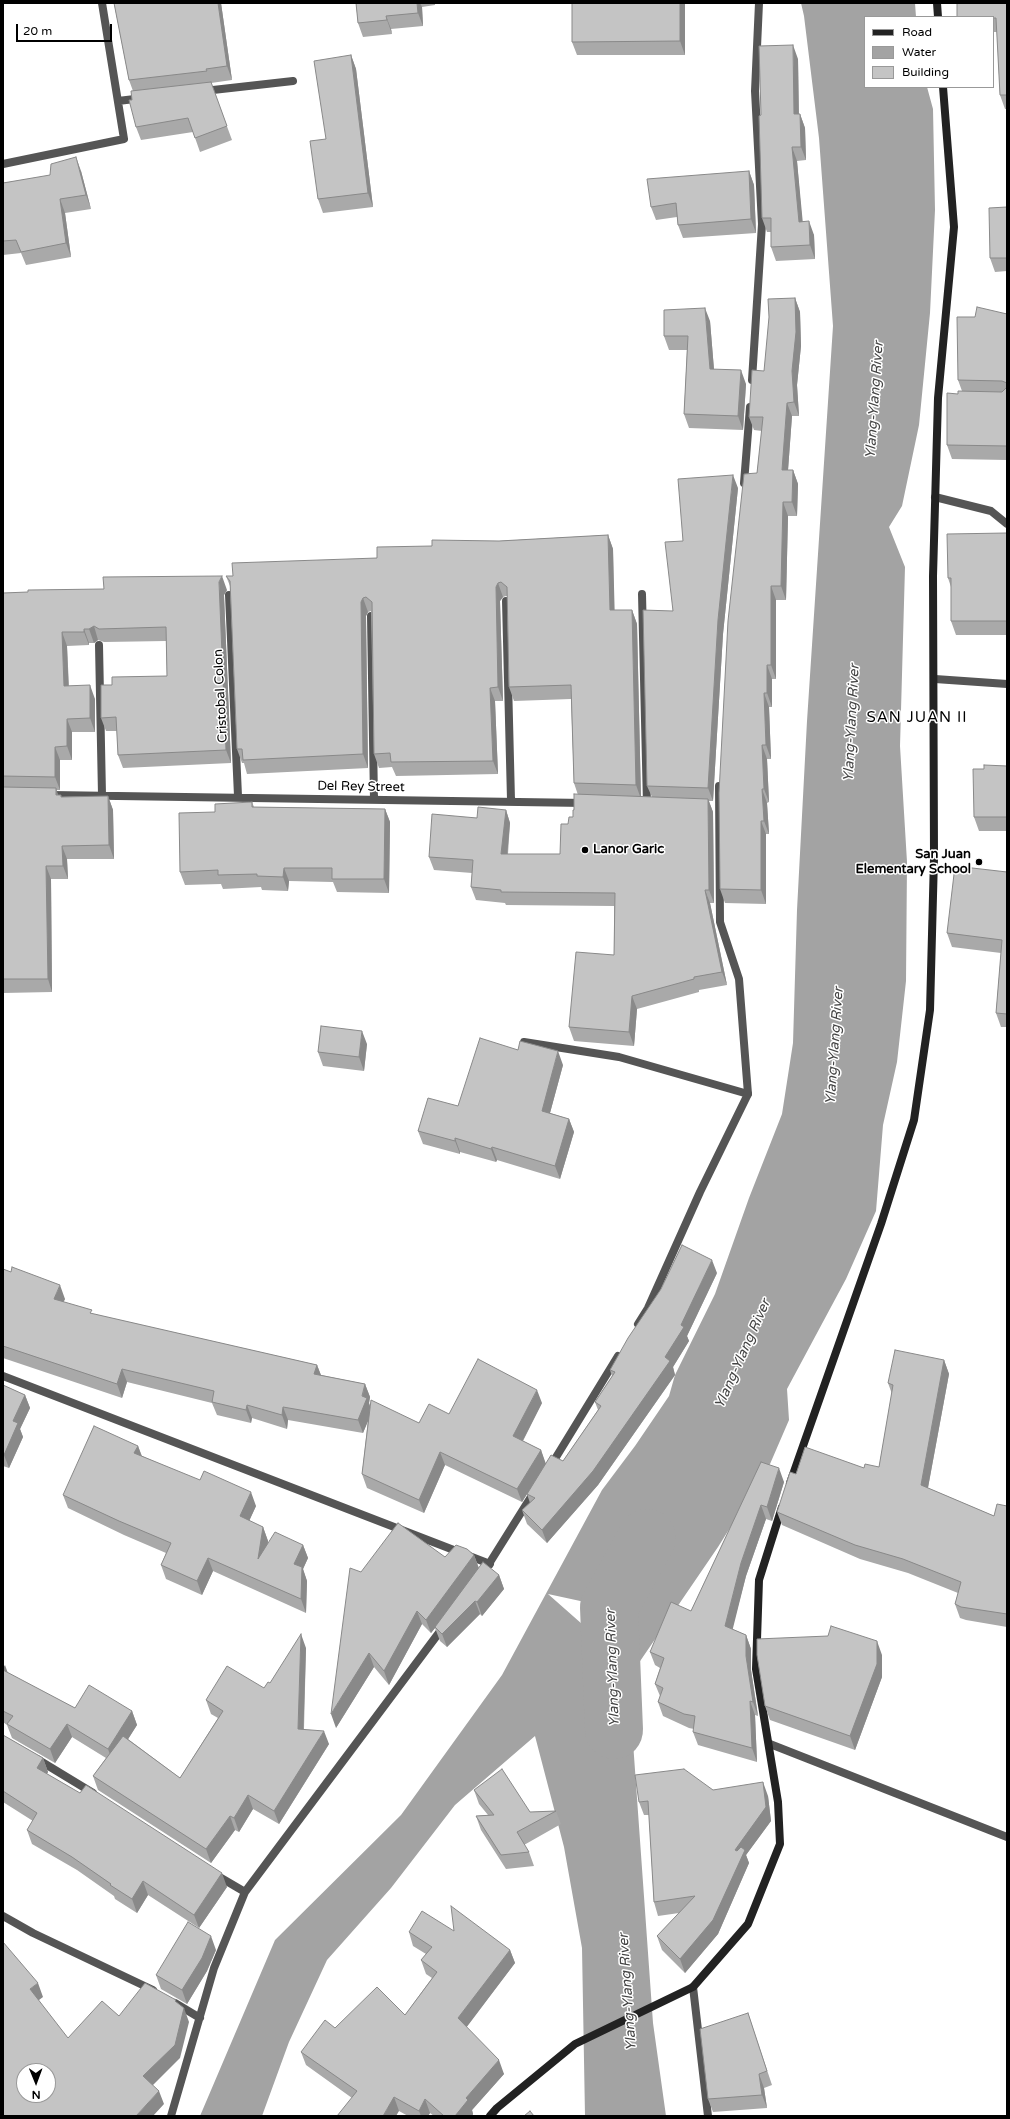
<!DOCTYPE html>
<html>
<head>
<meta charset="utf-8">
<style>
  body { margin:0 }
  #map { position:relative; width:1010px; height:2119px; overflow:hidden; background:#fff; font-family:"Varela Round",sans-serif }
  canvas { display:block }
  .frame { position:absolute; inset:0; border:4px solid #000; pointer-events:none }
  .legend { position:absolute; left:864px; top:16px; width:130px; height:72px; box-sizing:border-box; background:#fff; border:1px solid #999; margin:0; padding:5px 7px; list-style:none; font-size:12px; color:#000 }
  .legend li { display:flex; align-items:center; gap:8px; height:20px }
  .legend b { width:20px; border:1px solid #999 }
  .north { position:absolute; left:16px; top:2063px; width:40px; height:40px; box-sizing:border-box; background:#fff; border:1px solid #999; border-radius:50%; rotate:179deg; font-size:11px; font-weight:700; line-height:16px; text-align:center; color:#000 }
  .north::after { content:''; display:block; margin:auto; width:14px; height:18px; background:#000; clip-path:polygon(50% 0,100% 100%,50% 72%,0 100%) }
  .scale { position:absolute; left:16px; top:24px; width:96px; height:18px; box-sizing:border-box; border:2px solid #000; border-top:0; padding-left:5px; font-size:12px; line-height:14px; white-space:nowrap; color:#000; -webkit-text-stroke:3px #fff; paint-order:stroke }
</style>
</head>
<body>
<div id="map">
<canvas width="1010" height="2119"></canvas>
<div class="frame"></div>
<ul class="legend">
<li><b style="height:5px;background:#222"></b>Road</li>
<li><b style="height:11px;background:#a3a3a3"></b>Water</li>
<li><b style="height:11px;background:#c4c4c4"></b>Building</li>
</ul>
<div class="north">N</div>
<div class="scale">20 m</div>
</div>
<script>
const c = document.querySelector('canvas').getContext('2d');
c.lineJoin = 'round';
function fillPath(path, color) { c.fillStyle = color; c.fill(path, 'evenodd'); }
const poly = rows => new Path2D(rows.map(r => 'M' + r).join(''));
function strokePath(path, color, width, dash) { c.strokeStyle = color; c.lineWidth = width; c.lineCap = dash ? 'butt' : 'round'; c.setLineDash(dash || []); c.stroke(path); }
function label(font, color, halo, rows, align = 'center') {
  c.font = font + ' "Varela Round",sans-serif'; c.lineWidth = 3; c.setLineDash([]); c.textBaseline = 'middle'; c.strokeStyle = halo; c.fillStyle = color; for (const [text, x, y, turn = 0] of rows) {
    c.save(); c.translate(x, y); c.rotate((+turn || 0) * Math.PI / 180); c.textAlign = isNaN(turn) ? turn : align; if (halo) c.strokeText(text, 0, 0); c.fillText(text, 0, 0); c.restore();
  }
}
fillPath(poly([
  [801,3,915,3,916,17,865,17,865,87,927,87,933,109,935,210,930,313,919,425,902,506,889,527,905,567,900,746,907,862,906,981,897,1062,883,1125,876,1211,846,1279,787,1389,789,1420,770,1464,718,1547,634,1670,633,1742,653,2023,666,2116,585,2116,582,1948,564,1847,535,1736,455,1805,391,1888,327,1960,289,2042,262,2116,200,2116,275,1940,401,1815,502,1675,602,1490,635,1446,669,1396,675,1375,715,1294,749,1198,782,1114,793,1043,797,910,807,721,833,326,819,138,804,16],
  [548,1594,608,1607,633,1669]
]), '#a3a3a3');
strokePath(poly([
  [614,1730,609,1607,647,1538]
]), '#a3a3a3', 58);
strokePath(poly([
  [524,1042,619,1057,748,1094]
]), '#555', 8);
strokePath(poly([
  [204,91,293,81],
  [118,101,143,98],
  [3,164,124,139,102,3],
  [752,380,762,224,755,91,759,3],
  [744,483,750,407],
  [935,497,991,511,1007,524],
  [642,594,647,805],
  [229,595,238,796],
  [506,601,511,800],
  [371,616,374,800],
  [99,645,102,795],
  [935,679,1007,684],
  [51,795,585,803],
  [638,1324,648,1308,700,1192,748,1094,739,979,720,922,719,786],
  [3,1376,490,1564],
  [550,1467,618,1356],
  [482,1575,534,1492],
  [770,1744,1007,1837],
  [37,1759,93,1793],
  [216,1875,245,1892],
  [3,1916,33,1933,153,1990],
  [693,1987,708,2116],
  [175,2003,200,2018],
  [171,2116,214,1968,245,1892,444,1626]
]), '#555', 8);
strokePath(poly([
  [937,3,938,17],
  [790,1483,881,1224,914,1120,930,1010,934,858,933,576,938,398,954,227,943,87],
  [490,2116,497,2108,575,2044,693,1987,748,1924,780,1844,778,1802,756,1669,759,1580,782,1507]
]), '#222', 8);
fillPath(poly([
  [114,3,221,3,232,80,211,83,232,140,200,152,193,132,141,140,136,127,132,100,133,91,129,80],
  [356,3,435,3,435,5,422,7,423,26,391,29,392,34,363,37,358,23],
  [572,3,685,3,685,55,577,55,572,42],
  [1007,3,1007,109,1005,109,1000,95,997,32,993,32,993,17],
  [351,55,356,69,373,207,323,213,318,199,326,139],
  [798,59,799,114,800,114,805,128,806,160,797,161,802,221,814,235,815,259,776,261,771,247,771,232,767,232,762,218,761,115],
  [81,171,91,209,65,213,71,257,26,265,21,253,3,255,3,183],
  [749,171,754,185,756,233,683,238,678,225,677,217,656,220,651,207],
  [1007,207,1007,271,995,272,990,258],
  [795,298,800,312,801,346,797,385,799,416,792,416,788,470,793,470,798,484,797,516,788,516,786,600,776,600,776,679,772,679,772,707,769,707,771,759,767,759,769,802,767,803,769,834,766,834,766,904,725,903,720,889,757,473,762,431,754,430,749,417,764,371],
  [1007,314,1007,460,952,459,947,445,958,394,962,391,958,380,975,317],
  [710,321,714,369,746,384,743,430,689,428,684,414,687,350,669,350,664,336],
  [738,488,723,634,713,801,709,801,713,812,714,903,710,903,727,985,699,990,699,992,637,1009,634,1046,574,1041,569,1027,614,955,614,906,506,905,505,903,476,900,471,887,472,873,434,870,429,857,477,818,506,810,510,823,508,854,560,854,568,824,573,817,578,795,574,783,571,699,514,701,509,687,507,596,506,596,503,597,500,601,503,701,495,701,498,774,396,776,392,767,379,768,374,754,371,611,368,612,366,616,368,768,247,774,244,763,242,763,237,749,230,586,226,576,233,576,377,558,432,546,499,541,608,535,613,549,614,610,632,610,637,624,641,797,652,797,647,786,683,541],
  [1007,533,1007,635,956,635,951,621,951,587,948,578],
  [227,590,224,595,231,763,123,768,118,755,117,731,106,731,101,718,112,685,167,676,166,641,104,642,98,640,94,643,89,643,89,645,67,646,69,686,95,699,95,732,72,732,72,760,60,760,60,790,56,790,58,795,62,797,108,796,113,810,114,859,67,859,68,879,51,879,52,992,3,993,3,593],
  [1007,766,1007,831,979,831,974,817,984,769],
  [252,802,254,807,385,809,390,822,389,893,337,892,333,882,289,881,288,891,262,890,261,887,223,889,221,884,185,885,180,872,215,812],
  [1007,872,1007,1027,1001,1027,996,1013,1001,953,952,947,947,933],
  [367,1044,364,1071,323,1066,318,1052],
  [563,1065,550,1113,569,1119,574,1132,560,1179,497,1160,496,1162,460,1152,460,1154,423,1144,418,1131,458,1106],
  [3,1269,65,1299,63,1302,93,1314,317,1365,321,1375,365,1384,370,1397,369,1403,370,1407,419,1423,449,1414,542,1403,523,1441,541,1450,545,1463,563,1461,598,1410,595,1402,612,1376,610,1370,717,1273,687,1336,689,1341,673,1367,675,1375,598,1485,547,1543,527,1524,522,1510,530,1503,527,1494,522,1502,445,1465,424,1513,367,1488,362,1474,368,1420,363,1433,288,1420,287,1429,252,1418,251,1423,217,1415,212,1403,127,1382,122,1398,3,1358],
  [944,1360,949,1374,928,1488,994,1516,1007,1506,1007,1627,966,1620,960,1618,955,1604,958,1593,908,1573,860,1559,782,1525,777,1512,796,1474,864,1468,879,1467,892,1394,888,1383],
  [3,1385,25,1395,30,1408,20,1429,23,1437,9,1468,3,1466],
  [138,1446,142,1456,256,1506,249,1521,263,1527,268,1541,268,1543,303,1545,308,1558,303,1569,307,1581,306,1613,213,1571,202,1595,166,1579,161,1565,166,1553,124,1535,68,1508,63,1495],
  [761,1462,784,1482,772,1521,766,1519,746,1576,732,1629,746,1635,751,1649,751,1670,758,1716,755,1715,757,1762,698,1745,693,1732,694,1729,689,1728,663,1716,658,1702,660,1696,655,1684,660,1668,655,1665,650,1652,691,1611],
  [474,1555,479,1568,499,1575,504,1589,482,1616,480,1614,447,1647,440,1641,435,1628,431,1633,422,1624,389,1685,374,1667,336,1728,361,1572,445,1557],
  [306,1648,304,1729,329,1744,279,1824,253,1809,239,1832,235,1830,211,1863,98,1790,93,1776,106,1758,72,1737,55,1763,12,1738,7,1725,3,1722,3,1664,7,1673,75,1708,132,1711,137,1725,128,1739,180,1778,218,1718,211,1714,206,1700,264,1688,270,1683],
  [882,1655,882,1677,855,1750,770,1720,765,1706],
  [3,1735,43,1758,48,1772,47,1774,227,1887,199,1928,148,1895,137,1913,115,1899,114,1896,77,1870,32,1844,27,1830,33,1821,3,1802],
  [474,1790,530,1812,556,1811,561,1824,524,1845,529,1852,534,1866,506,1869,481,1830,476,1816,488,1815,479,1804],
  [713,1790,768,1796,771,1821,746,1855,749,1863,718,1934,685,1973,662,1950,657,1936,679,1913,658,1916,654,1902,649,1815,644,1815,639,1802],
  [454,1931,510,1950,515,1963,466,2027,504,2074,472,2110,473,2114,472,2116,434,2116,430,2113,428,2116,408,2116,399,2111,352,2098,306,2065,301,2052,335,2028,405,2015,432,1978,426,1974,421,1960,426,1954,413,1946,409,1932],
  [216,1950,207,1971,187,2004,161,1989,156,1975],
  [748,2013,772,2085,764,2088,767,2108,713,2112,708,2099]
]), '#a9a9a9');
fillPath(poly([
  [218,3,221,3,232,80,227,66],
  [417,3,420,3,422,7,423,26,418,13],
  [680,3,685,3,685,55,680,41],
  [386,16,391,29,392,34,387,20],
  [793,45,798,59,799,128,794,114],
  [351,55,356,69,373,207,368,193],
  [800,114,805,128,806,160,801,147],
  [792,147,797,161,804,235,799,222],
  [76,157,81,171,91,209,86,195],
  [749,171,754,185,756,233,751,219],
  [60,199,65,213,71,257,66,243],
  [809,221,814,235,815,259,810,245],
  [795,298,800,312,801,346,797,385,799,416,794,402,792,371],
  [705,308,710,321,715,382,710,369],
  [741,370,746,384,743,430,738,416],
  [787,403,792,416,787,484,782,470],
  [793,470,798,484,797,516,792,502],
  [733,475,738,488,723,634,713,801,708,788,718,620],
  [783,502,788,516,786,600,781,586],
  [608,535,613,549,615,624,610,610],
  [222,576,227,590,224,595,231,763,226,750,219,582],
  [498,583,503,597,500,601,503,701,498,687,496,587],
  [771,586,776,600,776,679,771,665],
  [363,598,368,612,366,616,368,768,363,754,361,602],
  [632,610,637,624,641,799,636,785],
  [94,626,98,640,94,643,89,629],
  [84,629,89,643,89,645,84,632],
  [62,632,67,646,69,699,64,686],
  [767,665,772,679,772,707,767,693],
  [90,685,95,699,95,732,90,718],
  [490,688,495,701,498,774,493,761],
  [764,693,769,707,771,759,766,745],
  [67,719,72,732,72,760,67,746],
  [762,745,767,759,769,802,764,789],
  [55,747,60,760,60,790,55,777],
  [56,788,60,801,56,795],
  [762,789,767,803,769,834,764,821],
  [108,796,113,810,114,859,109,845],
  [708,799,713,812,714,903,709,890],
  [385,809,390,822,389,893,384,879],
  [506,810,510,823,506,868,501,854],
  [761,821,766,834,766,904,761,890],
  [62,846,67,859,68,879,63,866],
  [46,866,51,879,52,992,48,979],
  [284,868,289,881,288,891,283,877],
  [705,890,710,903,727,985,722,972],
  [632,996,637,1009,634,1046,629,1032],
  [362,1031,367,1044,364,1071,359,1057],
  [558,1051,563,1065,547,1124,542,1111],
  [569,1119,574,1132,560,1179,555,1166],
  [455,1138,460,1152,460,1154,455,1141],
  [492,1147,497,1160,496,1162,491,1149],
  [712,1260,717,1273,687,1336,689,1341,673,1367,675,1375,598,1485,547,1543,542,1530,665,1357],
  [60,1285,65,1299,59,1312,54,1299],
  [944,1360,949,1374,926,1498,921,1485],
  [317,1365,322,1378,314,1374],
  [122,1369,127,1382,122,1398,117,1384],
  [365,1384,370,1397,369,1403,372,1412,363,1433,358,1420],
  [537,1390,542,1403,518,1450,513,1436],
  [25,1395,30,1408,20,1429,23,1437,9,1468,4,1455,13,1421],
  [247,1405,252,1418,251,1423,246,1410],
  [283,1407,288,1420,287,1429,282,1415],
  [138,1446,143,1460,134,1453],
  [541,1450,546,1464,522,1502,517,1489],
  [440,1452,445,1465,424,1513,419,1500],
  [779,1468,784,1482,772,1521,767,1507],
  [251,1492,256,1506,245,1530,240,1516],
  [761,1505,766,1519,746,1576,730,1640,725,1626,741,1563],
  [263,1527,268,1541,263,1573,258,1559],
  [303,1545,308,1558,303,1569,307,1581,306,1613,301,1599,294,1564],
  [474,1555,479,1569,435,1627,435,1628,431,1633,426,1620],
  [208,1558,213,1571,202,1595,197,1581],
  [499,1575,504,1589,482,1616,477,1602],
  [475,1601,480,1614,447,1647,442,1634],
  [417,1611,422,1624,389,1685,384,1671],
  [301,1634,306,1648,303,1743,298,1729],
  [746,1635,751,1649,751,1670,758,1716,753,1702,746,1656],
  [877,1641,882,1655,882,1677,855,1750,850,1736],
  [369,1653,374,1667,336,1728,331,1714],
  [5,1665,10,1679,3,1673,3,1668],
  [750,1701,755,1715,757,1762,752,1748],
  [132,1711,137,1725,113,1763,108,1749],
  [67,1724,72,1737,55,1763,50,1749],
  [324,1731,329,1744,279,1824,274,1811],
  [43,1758,48,1772,42,1781,37,1768],
  [763,1782,768,1796,771,1821,746,1855,749,1863,718,1934,685,1973,680,1959,735,1850],
  [248,1795,253,1809,239,1832,234,1818],
  [230,1816,235,1830,211,1863,206,1849],
  [222,1873,227,1887,199,1928,194,1915],
  [143,1881,148,1895,137,1913,132,1899],
  [211,1936,216,1950,207,1971,187,2004,182,1990],
  [510,1950,515,1963,463,2032,458,2018],
  [38,1983,43,1997,35,2003,30,1989],
  [184,2008,189,2022,180,2058,148,2090,143,2076],
  [499,2060,504,2074,472,2110,473,2114,472,2116,455,2116,466,2098],
  [759,2074,764,2088,767,2108,762,2095],
  [159,2091,164,2104,153,2116,136,2116],
  [394,2097,399,2111,396,2116,383,2116],
  [425,2099,430,2113,428,2116,421,2116,419,2111]
]), '#898989');
const building = poly([
  [114,3,218,3,227,66,206,69,207,71,129,80,114,3],
  [356,3,417,3,418,13,386,16,387,20,358,23,356,3],
  [572,3,680,3,680,41,572,42,572,3],
  [957,3,1007,3,1007,95,1000,95,996,18,993,18,993,17,957,17,957,3],
  [793,45,794,114,800,114,801,147,792,147,799,222,809,221,810,245,771,247,771,218,762,218,759,116,761,115,759,46,793,45],
  [351,55,368,193,318,199,310,141,326,139,314,61,351,55],
  [211,82,227,126,195,138,188,118,136,127,129,100,132,100,131,91,211,82],
  [76,157,86,195,60,199,66,243,21,252,16,240,3,241,3,183,50,175,51,164,76,157],
  [749,171,751,219,678,225,676,203,651,207,647,179,749,171],
  [1007,207,1007,258,990,258,989,208,1007,207],
  [795,298,796,332,792,371,794,402,787,403,782,470,793,470,792,502,783,502,781,586,771,586,771,665,767,665,767,693,764,693,766,745,762,745,764,789,762,789,764,821,761,821,761,890,720,889,719,793,728,621,744,474,757,473,763,417,749,417,752,370,764,371,769,317,768,299,795,298],
  [977,307,1007,314,1007,385,1007,383,1002,381,958,380,957,317,975,317,977,307],
  [705,308,710,369,741,370,738,416,684,414,688,336,664,336,664,310,705,308],
  [1007,387,1007,446,947,445,947,393,958,394,958,391,1002,392,1007,387],
  [733,475,718,620,708,788,647,786,643,610,673,611,665,542,683,541,678,479,733,475],
  [1007,533,1007,621,951,621,951,578,948,578,947,534,1007,533],
  [608,535,610,610,632,610,636,785,574,783,571,685,509,687,507,587,501,582,498,583,496,587,498,687,490,688,493,761,391,762,390,753,374,754,372,602,366,597,363,598,361,602,363,754,243,760,242,749,237,749,230,581,226,576,233,576,232,563,377,558,377,547,432,546,432,540,499,541,608,535],
  [222,576,219,582,226,750,118,755,116,717,101,718,101,685,112,685,112,677,167,676,166,627,99,629,94,626,89,629,84,629,84,632,62,632,64,686,90,685,90,718,67,719,67,746,55,747,55,777,3,776,3,593,28,592,28,590,104,589,103,577,222,576],
  [984,765,1007,766,1007,817,974,817,973,769,984,769,984,765],
  [3,787,56,788,56,795,61,795,61,797,108,796,109,845,62,846,63,866,46,866,48,979,3,979,3,787],
  [574,794,708,799,709,890,705,890,722,972,694,977,694,979,632,996,629,1032,569,1027,576,952,614,955,615,893,501,892,501,890,471,887,473,860,429,857,432,814,477,818,478,807,506,810,501,854,560,854,561,824,568,824,569,817,573,817,573,810,574,810,574,794],
  [252,802,252,807,385,809,384,879,332,879,332,868,284,868,283,877,257,876,257,874,218,875,218,870,180,872,179,813,215,812,215,804,252,802],
  [955,866,1007,872,1007,1014,996,1013,1002,940,947,933,955,866],
  [321,1026,362,1031,359,1057,318,1052,321,1026],
  [480,1038,518,1050,520,1041,558,1051,542,1111,569,1119,555,1166,492,1147,491,1149,455,1138,455,1141,418,1131,428,1098,458,1106,480,1038],
  [682,1245,712,1260,681,1325,684,1327,665,1357,670,1361,593,1471,542,1530,522,1510,535,1498,527,1494,551,1455,563,1461,601,1406,595,1402,615,1372,610,1370,628,1338,661,1289,682,1245],
  [12,1267,60,1285,54,1299,92,1310,90,1313,317,1365,314,1374,365,1384,362,1396,367,1398,358,1420,283,1407,282,1415,247,1405,246,1410,212,1402,214,1391,122,1369,117,1384,3,1346,3,1269,11,1272,12,1267],
  [895,1350,944,1360,921,1485,994,1516,997,1504,1007,1506,1007,1614,961,1607,955,1604,961,1582,903,1559,855,1545,777,1512,790,1472,796,1474,805,1447,864,1468,865,1464,879,1467,893,1385,888,1383,895,1350],
  [478,1359,537,1390,513,1436,541,1450,517,1489,440,1452,419,1500,362,1474,371,1400,419,1423,429,1404,449,1414,478,1359],
  [3,1385,25,1395,13,1421,18,1423,4,1455,3,1454,3,1385],
  [94,1426,138,1446,134,1453,200,1480,204,1471,251,1492,240,1516,263,1527,258,1559,275,1532,303,1545,294,1564,302,1567,301,1599,208,1558,197,1581,161,1565,171,1543,119,1521,63,1495,94,1426],
  [761,1462,779,1468,767,1507,761,1505,741,1563,725,1626,746,1635,746,1656,753,1702,750,1701,752,1748,693,1732,695,1716,684,1714,658,1702,663,1688,655,1684,664,1658,650,1652,671,1602,691,1611,761,1462],
  [398,1523,445,1557,456,1545,467,1549,474,1555,426,1620,417,1611,384,1671,369,1653,331,1714,350,1568,361,1572,398,1523],
  [483,1562,499,1575,477,1602,475,1601,442,1634,435,1627,483,1562],
  [831,1626,877,1641,877,1664,850,1736,765,1706,757,1655,757,1639,828,1636,831,1626],
  [301,1634,298,1729,324,1731,274,1811,248,1795,234,1818,230,1816,206,1849,93,1776,123,1736,180,1778,223,1711,206,1700,227,1666,264,1688,268,1682,270,1683,301,1634],
  [3,1670,75,1708,89,1685,132,1711,108,1749,67,1724,50,1749,7,1724,13,1716,3,1711,3,1670],
  [3,1735,43,1758,37,1768,80,1793,86,1785,222,1873,194,1915,143,1881,132,1899,110,1885,111,1884,72,1857,27,1830,37,1813,3,1791,3,1735],
  [502,1769,530,1812,556,1811,517,1832,529,1852,501,1855,476,1816,494,1815,474,1790,502,1769],
  [684,1769,713,1790,763,1782,766,1807,735,1850,737,1851,741,1847,745,1850,713,1920,680,1959,657,1936,695,1896,654,1902,648,1801,639,1802,635,1775,684,1769],
  [451,1906,510,1950,458,2018,499,2060,466,2098,468,2100,455,2116,444,2116,425,2099,419,2111,394,2097,383,2116,337,2116,357,2091,301,2052,325,2020,335,2028,377,1987,405,2015,437,1972,421,1960,432,1947,409,1932,422,1911,454,1931,451,1906],
  [188,1922,211,1936,202,1958,182,1990,156,1975,188,1922],
  [3,1942,38,1983,30,1989,68,2038,102,2001,119,2016,145,1983,176,2000,175,2001,184,2008,175,2045,143,2076,159,2091,136,2116,3,2116,3,1942],
  [24,2071,48,2071,48,2095,24,2095,24,2071],
  [748,2013,767,2071,759,2074,762,2095,708,2099,700,2029,748,2013],
  [530,2111,534,2116,524,2116,530,2111]
]);
fillPath(building, '#c4c4c4');
strokePath(building, '#898989', 1);
for (const [x, y, r, color] of [
  [585,850,4,"#000"],
  [979,862,4,"#000"]
]) { const dot = new Path2D(); dot.arc(x, y, r, 0, 2 * Math.PI); c.fillStyle = color; c.fill(dot); strokePath(dot, '#fff', 1.5); }
label('13px', '#000', '#fff', [
  ["Cristobal Colon",221,696,-93],
  ["Del Rey Street",361,787,1]
]);
label('bold 13px', '#000', '#fff', [
  ["Lanor Garic",593,850],
  ["San Juan",971,855,"right"],
  ["Elementary School",971,870,"right"]
], 'left');
label('italic 14px', '#444', '#fff', [
  ["Ylang-Ylang River",875,400,-86],
  ["Ylang-Ylang River",852,723,-87],
  ["Ylang-Ylang River",835,1046,-86],
  ["Ylang-Ylang River",743,1354,-66],
  ["Ylang-Ylang River",613,1668,-92],
  ["Ylang-Ylang River",628,1992,-94]
]);
c.letterSpacing = '1px';
label('15px', '#000', '#fff', [
  ["SAN JUAN II",917,718]
]);
c.letterSpacing = '0px';
</script>
</body>
</html>
